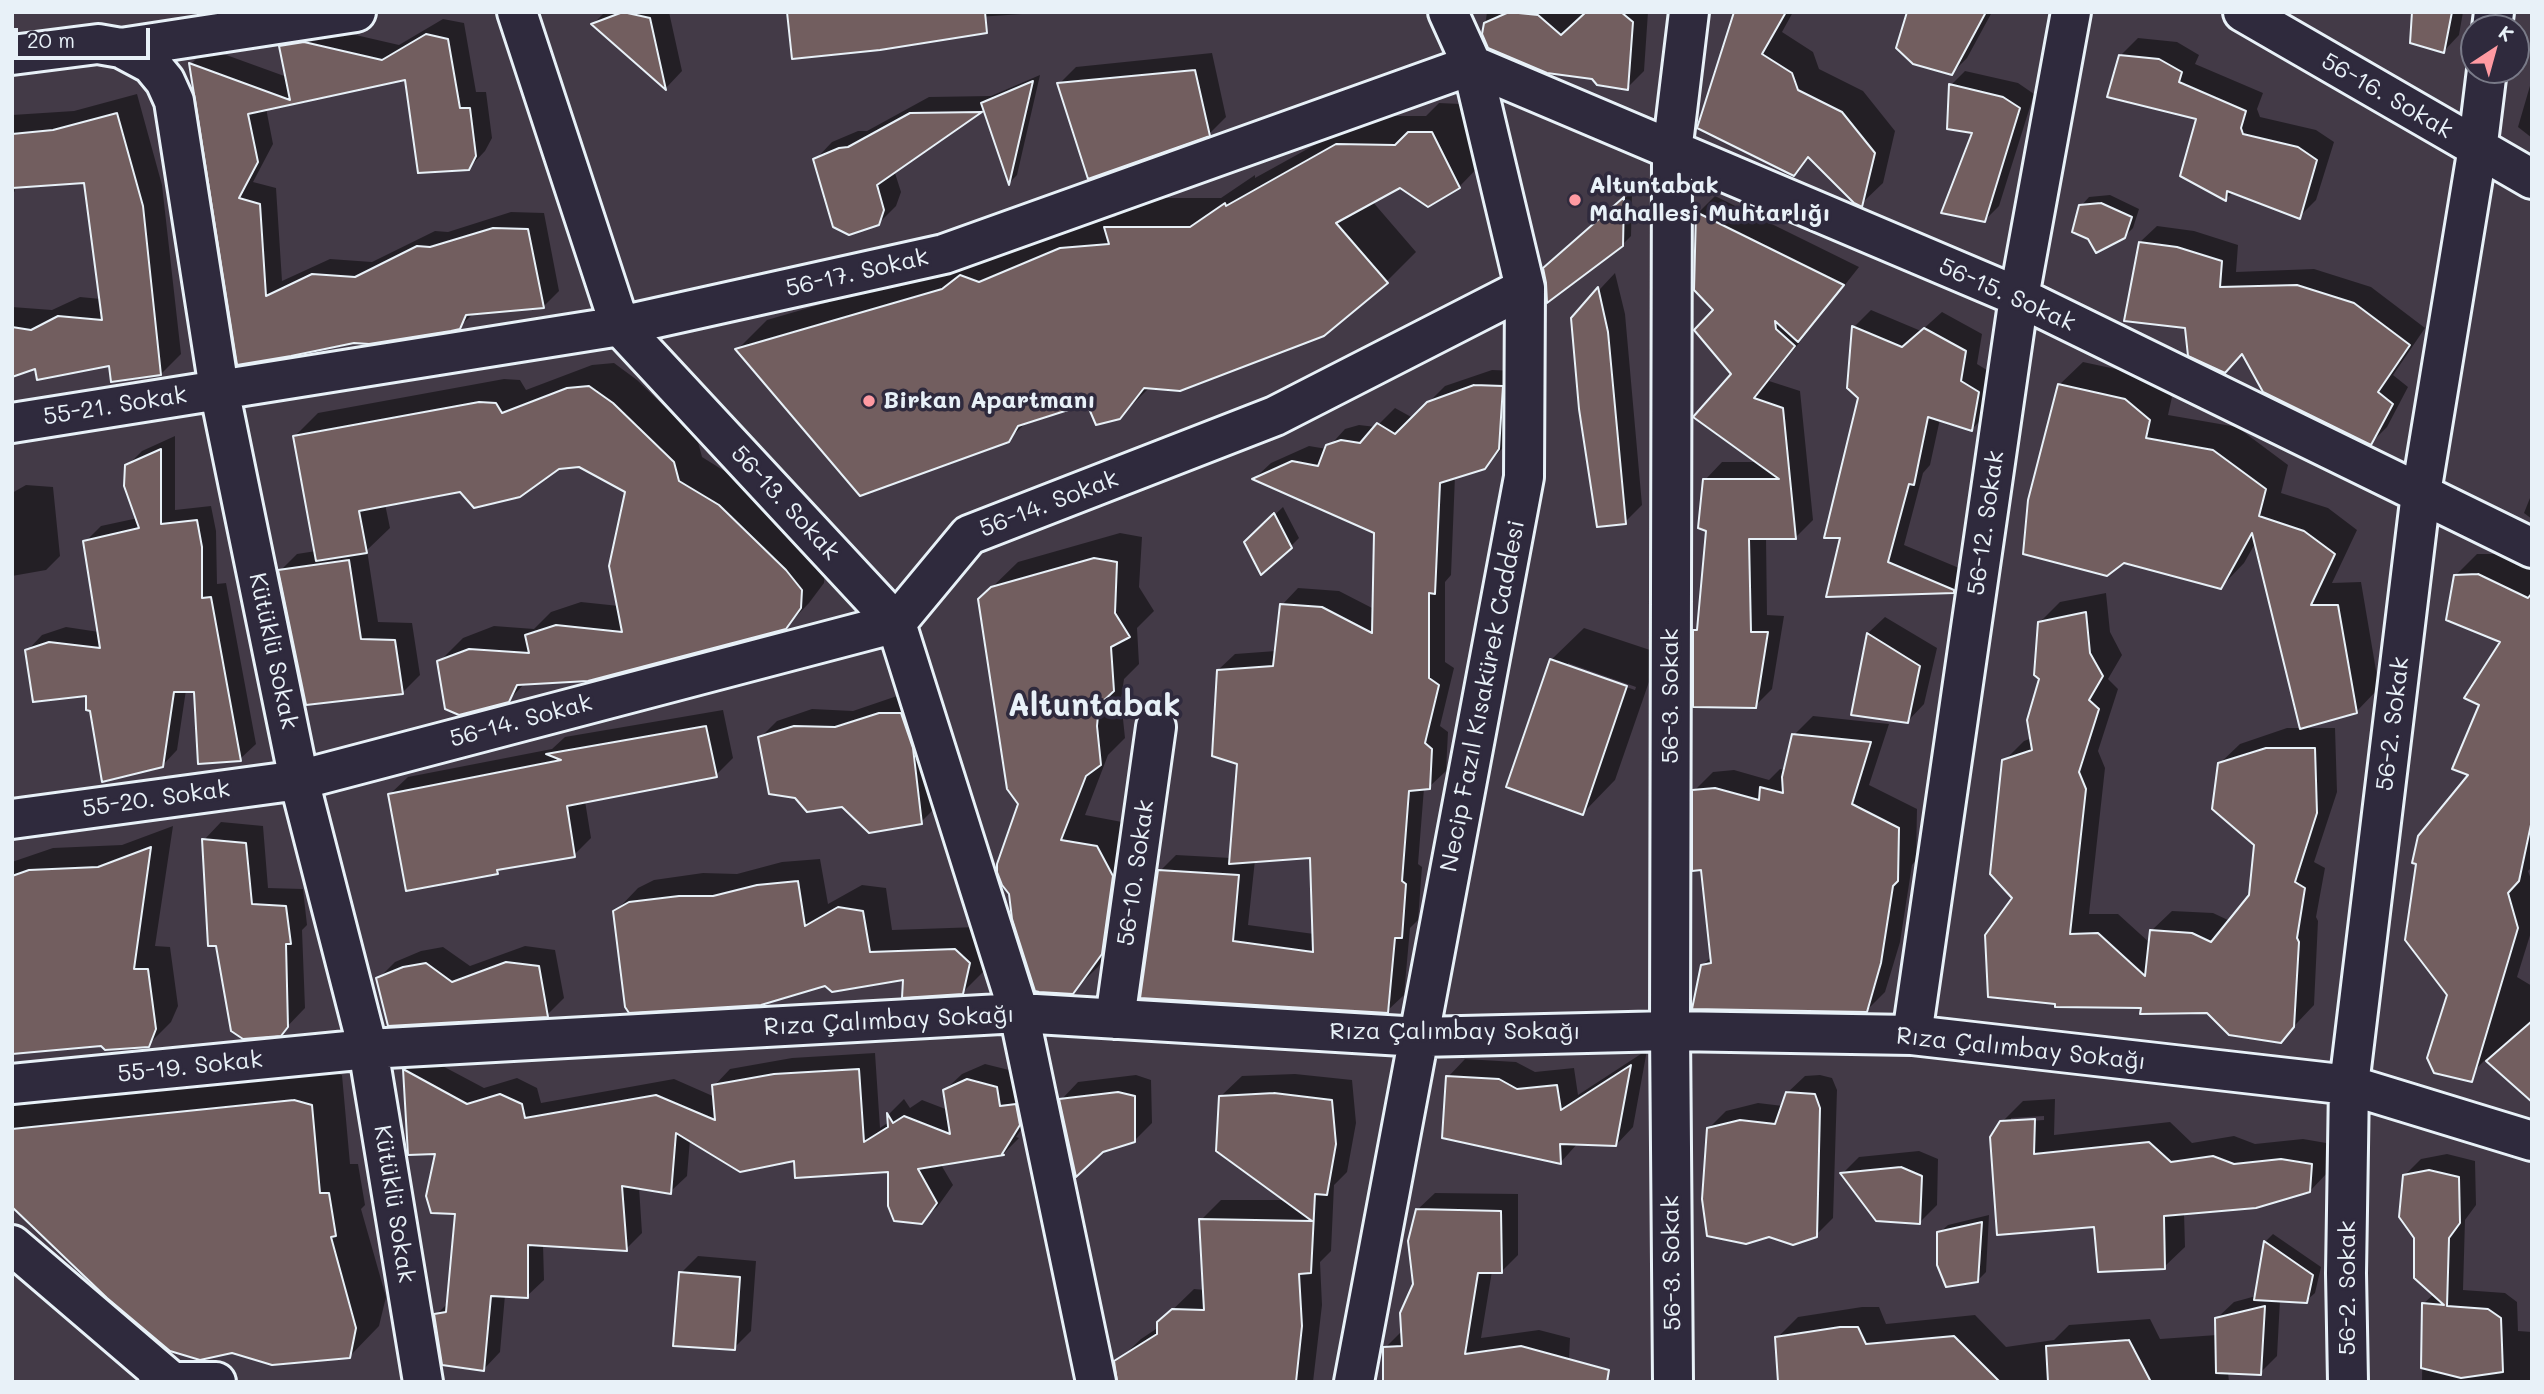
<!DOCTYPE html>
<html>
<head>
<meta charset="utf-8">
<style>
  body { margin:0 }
  #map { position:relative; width:2544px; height:1394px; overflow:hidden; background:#433a47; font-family:Mali,sans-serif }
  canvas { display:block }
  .frame { position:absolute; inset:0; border:14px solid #e8f1f8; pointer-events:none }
  .north { position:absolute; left:2460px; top:14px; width:70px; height:70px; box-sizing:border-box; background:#2f2a3d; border:2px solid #797a88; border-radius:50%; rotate:36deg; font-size:19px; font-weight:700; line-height:28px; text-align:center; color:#e8f1f8 }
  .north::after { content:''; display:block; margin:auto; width:24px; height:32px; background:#ff9aa2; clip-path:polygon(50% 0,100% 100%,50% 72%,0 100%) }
  .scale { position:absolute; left:14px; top:28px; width:136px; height:32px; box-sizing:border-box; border:4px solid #e8f1f8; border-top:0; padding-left:9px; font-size:21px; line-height:24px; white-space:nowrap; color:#e8f1f8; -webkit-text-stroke:5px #2f2a3d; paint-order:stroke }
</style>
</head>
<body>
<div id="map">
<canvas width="2544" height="1394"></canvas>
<div class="frame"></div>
<div class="north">K</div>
<div class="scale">20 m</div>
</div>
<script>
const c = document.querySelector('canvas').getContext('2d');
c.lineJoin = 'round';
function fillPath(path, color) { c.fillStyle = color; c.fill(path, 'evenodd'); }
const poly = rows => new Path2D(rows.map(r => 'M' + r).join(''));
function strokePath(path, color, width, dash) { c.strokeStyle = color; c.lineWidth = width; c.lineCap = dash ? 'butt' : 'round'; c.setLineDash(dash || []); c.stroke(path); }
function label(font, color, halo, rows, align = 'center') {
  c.font = font + ' Mali,sans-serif'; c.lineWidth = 7; c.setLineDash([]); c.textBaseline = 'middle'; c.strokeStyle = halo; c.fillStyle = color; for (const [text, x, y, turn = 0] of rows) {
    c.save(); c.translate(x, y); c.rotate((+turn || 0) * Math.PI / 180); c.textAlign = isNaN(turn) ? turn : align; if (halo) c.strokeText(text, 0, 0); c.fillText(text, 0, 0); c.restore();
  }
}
fillPath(poly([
  [605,12,669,12,682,71,666,88,593,24],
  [958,12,1052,12,963,18],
  [1487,12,1648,12,1644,71,1627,88,1592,77,1484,34],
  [1736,12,1793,12,1782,32,1813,52,1819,69,1863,91,1895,131,1883,183,1861,204,1810,157,1794,174],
  [1909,12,1992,12,1967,58,1952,73],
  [2414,12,2463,12,2459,35,2444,51],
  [443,19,464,23,476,92,486,92,492,138,485,151,469,168,407,78,266,108,273,144,253,182,276,188,282,281,330,259,372,262,435,231,448,232,511,212,544,213,559,291,543,307,474,313,459,327,354,341,239,363,191,64,207,48,287,77,281,47,297,30,321,27,399,45],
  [2138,38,2177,42,2199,55,2195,64,2263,93,2257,109,2260,117,2316,130,2334,142,2316,200,2299,217,2233,192,2226,199,2198,117,2120,56],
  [1212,53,1226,117,1209,134,1059,84,1076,67],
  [1965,71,2018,83,2034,94,1999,206,1985,220,1975,132,1951,85],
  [1040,75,1017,175,1010,182,985,108,894,170,901,192,896,206,878,224,815,160,832,142,858,131,867,131,929,97,991,96],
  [2532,79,2532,138,2518,127],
  [137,94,162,185,181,354,161,374,110,364,37,367,12,376,12,307,52,310,80,297,101,299,86,181,14,186,15,191,12,194,12,115,74,111],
  [1439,103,1461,104,1488,157,1459,187,1400,186,1372,201,1416,252,1386,282,1150,387,1120,417,1088,402,1027,422,1008,440,738,349,767,320,973,260,991,247,1009,253,1091,220,1115,217,1135,198,1221,198,1255,175,1255,178,1367,116,1426,116],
  [1632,192,1631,236,1622,245,1553,260],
  [2110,195,2139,209,2133,228,2124,237,2081,206,2089,197],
  [1715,196,1859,267,1769,381,1800,391,1813,520,1796,537,1766,537,1767,615,1784,616,1772,689,1755,706,1695,631,1699,627,1707,531,1705,480,1722,462,1759,462,1715,310,1698,213],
  [2157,226,2194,231,2238,245,2236,272,2314,269,2371,287,2425,328,2393,375,2408,387,2387,427,2371,443,2243,352,2187,327,2140,242],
  [1615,273,1625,314,1642,505,1625,522,1572,319],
  [1871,310,1921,331,1942,312,1982,334,1977,364,1995,375,1989,412,1972,429,1940,419,1930,465,1923,473,1904,545,1971,573,1953,591,1828,595,1842,536,1860,397,1849,387,1854,327],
  [2083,362,2148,376,2172,397,2168,415,2237,427,2288,465,2281,493,2328,508,2357,530,2332,583,2361,582,2379,688,2356,712,2256,542,2244,563,2221,587,2059,385],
  [614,363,637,380,697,438,702,457,742,482,825,566,824,583,809,603,785,628,525,683,508,701,439,662,463,638,494,626,534,629,551,612,581,602,619,606,626,491,580,465,558,467,461,490,385,504,390,528,367,550,378,622,412,623,420,675,403,692,280,571,297,554,316,551,295,436,318,413,504,379,520,380,526,390,592,365],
  [1492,370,1518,371,1515,431,1501,450,1484,467,1455,476,1451,575,1445,582,1445,662,1454,668,1440,726,1448,732,1446,771,1429,787,1424,788,1418,864,1422,867,1418,920,1410,928,1404,995,1387,1011,1142,997,1160,871,1176,855,1231,858,1239,762,1218,670,1235,654,1276,651,1282,605,1298,588,1339,591,1374,609,1376,532,1255,478,1271,463,1309,446,1327,449,1345,429,1359,425,1376,427,1395,408,1413,418,1445,386],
  [1311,856,1314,934,1248,925,1255,860],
  [175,436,175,510,211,506,216,531,217,584,226,583,256,744,240,759,196,691,186,690,177,750,162,766,88,694,27,651,42,635,66,627,99,632,85,542,101,526,138,518,127,466,142,451],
  [26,485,53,487,60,556,46,570,12,576,12,493],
  [2532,493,2532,519,2524,513],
  [1283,507,1299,538,1290,547,1246,542],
  [1120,533,1142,537,1139,587,1154,611,1137,628,1139,664,1124,679,1121,700,1125,738,1108,755,1085,815,1122,822,1138,850,1127,927,1098,967,1072,992,1020,804,980,599,1018,562],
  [2477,554,2500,554,2532,569,2532,867,2528,871,2532,882,2532,929,2517,977,2532,986,2532,1083,2519,1088,2486,1059,2466,1079,2449,995,2471,774,2481,704,2503,641,2455,576],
  [2106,593,2110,632,2122,655,2108,679,2118,689,2098,751,2105,768,2089,914,2118,914,2150,943,2151,931,2172,911,2213,913,2230,921,2251,896,2256,844,2219,764,2240,744,2287,728,2335,728,2337,792,2314,862,2325,868,2316,917,2318,921,2314,1005,2280,1041,2208,1011,2143,1006,2014,898,2004,761,2024,741,2032,738,2042,678,2039,623,2060,602],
  [1885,617,1937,648,1924,704,1907,722,1853,714,1868,633],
  [1584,628,1659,653,1615,780,1583,813,1551,660],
  [1568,663,1636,687,1635,690,1568,667],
  [897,696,918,697,938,805,921,822,842,805,760,738,777,721,812,709,853,711],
  [723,710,733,758,716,775,585,801,591,838,574,855,502,867,497,872,390,794,408,777,552,749,565,737],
  [1813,716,1889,724,1869,785,1917,809,1916,860,1912,865,1900,942,1885,992,1866,1011,1703,965,1712,956,1694,791,1713,772,1734,770,1769,780,1780,769,1786,770,1794,735],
  [221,822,263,826,268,888,303,889,307,925,302,930,305,1008,280,1034,204,840],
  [173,826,155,946,170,947,178,1006,171,1022,148,1045,102,1044,12,1052,12,862,53,848,122,845],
  [820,859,828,904,862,885,886,888,892,930,978,927,986,969,963,992,905,978,826,985,615,912,638,888,654,880,703,873,737,874,782,862],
  [525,946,555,950,564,998,547,1015,378,979,395,962,421,951,443,947,470,966],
  [1647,1050,1633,1127,1616,1145,1578,1143,1561,1162,1448,1077,1465,1059,1516,1062,1535,1072,1574,1068,1578,1095],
  [875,1053,880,1128,889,1122,889,1114,904,1099,910,1108,922,1100,948,1110,945,1090,962,1074,985,1064,1013,1071,1036,1108,1016,1137,1019,1138,1004,1153,940,1163,953,1185,938,1206,921,1222,890,1170,796,1159,690,1139,687,1176,670,1192,639,1187,642,1233,626,1249,543,1244,544,1280,527,1296,505,1295,500,1352,484,1369,436,1315,449,1302,457,1212,437,1152,409,1154,404,1070,420,1054,484,1088,517,1078,537,1088,541,1103,674,1079,715,1097,714,1086,730,1069,792,1058],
  [325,1071,342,1075,350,1164,358,1164,365,1205,361,1209,386,1297,379,1326,349,1357,12,1204,12,1103],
  [1295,1074,1352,1080,1356,1123,1347,1172,1334,1185,1331,1251,1320,1262,1322,1305,1313,1382,1119,1382,1120,1359,1141,1339,1159,1327,1159,1323,1194,1289,1205,1290,1201,1220,1221,1200,1287,1200,1221,1096,1242,1076],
  [1136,1075,1151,1080,1152,1123,1134,1141,1061,1100,1078,1082],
  [1820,1075,1832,1078,1837,1090,1833,1218,1816,1235,1708,1129,1726,1111,1758,1103,1783,1106,1787,1093,1805,1076],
  [2055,1099,2054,1135,2170,1122,2192,1143,2234,1136,2255,1144,2303,1139,2332,1144,2330,1170,2310,1191,2184,1212,2185,1247,2164,1267,2095,1226,2002,1122,2023,1101],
  [2044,1116,2044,1120,2011,1122,2011,1118],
  [1919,1151,1938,1159,1937,1205,1920,1222,1842,1174,1859,1157],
  [2447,1154,2475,1161,2476,1205,2465,1220,2463,1290,2505,1293,2517,1302,2518,1331,2532,1332,2532,1382,2422,1382,2423,1304,2434,1294,2416,1238,2404,1176,2421,1159],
  [1435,1193,1518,1194,1518,1255,1501,1272,1492,1271,1481,1338,1539,1330,1570,1338,1568,1382,1385,1348,1403,1330,1415,1284,1417,1210],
  [1989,1215,1986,1272,1977,1281,1939,1233,1948,1225],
  [2273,1234,2321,1267,2315,1293,2306,1301,2280,1300,2277,1356,2260,1373,2228,1372,2229,1382,1779,1382,1777,1338,1798,1317,1862,1307,1879,1307,1886,1324,1975,1315,2006,1347,2054,1340,2069,1325,2150,1319,2160,1339,2217,1335,2216,1319,2234,1302,2256,1296,2265,1242],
  [698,1256,756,1261,751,1331,734,1348,681,1273]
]), '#0007');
const building = poly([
  [623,12,650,18,666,90,591,24,623,12],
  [787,12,985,12,987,33,880,50,792,59,787,12],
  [1509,12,1538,15,1561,35,1586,12,1621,12,1633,22,1628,90,1597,85,1592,79,1547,73,1488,48,1482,34,1484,23,1509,12],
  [1734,12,1786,12,1762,54,1792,73,1798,90,1842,112,1875,153,1862,207,1854,203,1808,157,1794,176,1697,128,1734,12],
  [1907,12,1986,12,1952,75,1913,64,1896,48,1907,12],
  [2412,12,2452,12,2444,53,2410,43,2412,12],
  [426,34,448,39,460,108,470,108,476,156,469,170,418,173,405,80,248,114,258,162,239,198,260,204,266,296,312,274,355,277,417,246,430,247,493,228,528,229,544,308,466,315,460,329,451,331,369,344,354,343,291,356,237,365,189,63,290,100,279,46,304,42,382,60,426,34],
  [2119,55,2159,59,2182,72,2179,82,2246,111,2241,128,2243,134,2298,147,2317,160,2300,219,2227,191,2226,201,2180,176,2196,119,2107,97,2119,55],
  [1195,70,1210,136,1088,179,1057,83,1195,70],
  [1033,81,1009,185,981,103,1033,81],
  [1949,84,2003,97,2020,108,1985,222,1941,213,1972,133,1947,129,1949,84],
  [982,112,877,185,884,210,879,225,849,235,833,227,813,159,839,148,848,147,910,113,982,112],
  [117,113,143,206,161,375,111,382,109,366,37,380,35,369,12,377,12,327,31,330,58,316,102,320,84,183,12,188,12,134,53,130,117,113],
  [1408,132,1432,132,1460,188,1428,207,1400,188,1336,223,1388,283,1324,336,1180,391,1144,388,1120,419,1096,425,1087,404,1018,426,1009,442,860,496,735,349,942,289,960,275,979,282,1060,248,1109,244,1104,227,1190,227,1225,203,1226,206,1336,144,1395,145,1408,132],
  [1624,197,1623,246,1547,303,1546,283,1543,268,1624,197],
  [2101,203,2132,217,2125,238,2096,253,2088,239,2072,232,2079,205,2101,203],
  [1696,212,1844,285,1798,342,1775,321,1776,329,1795,346,1754,398,1783,408,1796,539,1749,539,1751,632,1768,632,1756,708,1693,707,1693,630,1697,630,1706,531,1698,528,1703,479,1779,479,1693,417,1731,374,1694,330,1713,310,1694,290,1696,212],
  [2139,242,2177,247,2222,261,2220,287,2297,285,2354,303,2410,345,2378,392,2393,404,2371,445,2263,392,2242,354,2225,373,2188,356,2185,328,2124,321,2139,242],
  [1598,287,1608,332,1626,524,1597,527,1579,409,1571,318,1598,287],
  [1852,326,1902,347,1924,328,1966,351,1961,381,1979,392,1972,431,1928,417,1914,485,1909,484,1888,562,1954,590,1954,593,1826,597,1840,538,1824,538,1858,398,1847,388,1852,326],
  [2058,384,2125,399,2150,420,2146,438,2213,450,2266,489,2259,516,2304,531,2335,554,2311,605,2338,605,2357,713,2300,729,2252,533,2221,589,2124,563,2107,576,2023,554,2028,500,2058,384],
  [1474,385,1503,386,1499,449,1485,469,1440,483,1435,594,1429,593,1429,678,1439,685,1425,743,1432,749,1430,789,1409,791,1402,881,1406,884,1402,938,1395,938,1388,1013,1140,998,1158,870,1239,875,1233,941,1313,952,1310,858,1229,864,1237,764,1212,756,1217,670,1273,666,1280,604,1322,607,1372,633,1374,533,1252,479,1292,461,1318,466,1326,445,1341,440,1360,443,1377,423,1395,434,1427,402,1474,385],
  [589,386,613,403,674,462,679,481,719,505,786,570,802,590,801,608,786,629,588,681,517,685,509,702,459,715,445,709,437,661,469,649,529,653,525,635,556,625,622,632,609,566,625,492,579,467,559,469,520,497,474,508,460,492,359,511,367,553,316,561,293,436,479,402,496,403,502,413,567,388,589,386],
  [161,449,161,524,197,520,202,547,202,598,211,597,241,761,198,764,194,692,174,692,163,767,102,782,90,711,86,710,86,696,33,702,25,650,49,642,100,648,83,541,139,528,124,486,125,465,161,449],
  [1274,513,1292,548,1261,575,1244,542,1274,513],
  [1094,558,1117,562,1115,613,1130,637,1111,647,1114,691,1099,705,1097,726,1101,765,1086,776,1061,840,1097,846,1113,876,1102,954,1073,994,1039,992,1035,991,1012,919,1009,894,1002,885,997,872,997,864,1018,804,1007,789,978,599,991,587,1094,558],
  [349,560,361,639,395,640,403,694,306,705,278,570,349,560],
  [2478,574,2528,598,2532,593,2532,820,2519,881,2508,893,2518,928,2472,1082,2434,1073,2427,1058,2447,995,2405,940,2416,864,2412,863,2418,836,2468,775,2452,769,2479,705,2464,698,2500,642,2446,620,2454,575,2478,574],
  [2086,612,2090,653,2103,676,2089,700,2099,709,2079,772,2086,789,2070,934,2098,933,2145,976,2150,930,2192,933,2211,942,2249,895,2254,845,2212,809,2218,763,2266,748,2315,748,2317,813,2295,882,2305,888,2297,938,2299,942,2294,1027,2281,1043,2229,1035,2207,1013,2140,1014,2141,1008,2055,1007,2055,1004,1988,997,1985,935,2012,898,1990,874,2002,760,2032,750,2027,720,2039,679,2034,675,2038,622,2086,612],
  [1867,633,1920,666,1908,723,1851,715,1867,633],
  [1550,659,1627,686,1583,815,1506,787,1550,659],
  [879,713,901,713,913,748,922,824,869,833,842,807,807,812,795,798,769,794,758,737,794,726,835,727,879,713],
  [706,726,717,777,567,806,575,857,497,870,498,874,406,891,388,794,561,760,546,754,706,726],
  [1792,734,1871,742,1852,804,1899,828,1898,881,1893,886,1881,963,1867,1012,1692,1009,1701,965,1711,963,1701,870,1692,871,1692,790,1715,788,1759,800,1760,787,1783,793,1782,777,1792,734],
  [202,839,246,843,252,904,286,906,291,944,286,944,288,1027,281,1036,243,1039,231,1031,216,946,208,946,202,839],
  [151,847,134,969,148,969,156,1029,149,1047,105,1050,101,1046,12,1054,12,876,29,870,98,867,151,847],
  [798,881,805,926,838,907,863,911,870,952,955,949,970,963,963,994,902,998,903,980,832,992,825,986,761,1005,629,1013,625,1007,613,911,629,902,679,896,713,896,757,885,798,881],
  [506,962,539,966,548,1017,388,1026,376,978,403,967,426,963,452,982,506,962],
  [2532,1021,2532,1102,2486,1061,2532,1021],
  [1631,1065,1616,1146,1560,1144,1561,1164,1442,1138,1446,1076,1499,1079,1517,1089,1557,1085,1561,1110,1631,1065],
  [403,1069,467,1104,500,1094,522,1104,525,1118,656,1095,715,1120,712,1085,774,1074,859,1069,864,1142,888,1127,887,1113,893,1123,904,1116,950,1134,943,1090,967,1079,997,1087,1000,1106,1016,1104,1020,1125,1002,1154,1004,1155,918,1169,937,1203,922,1224,894,1221,888,1206,888,1172,795,1178,794,1161,740,1172,676,1133,671,1194,622,1186,627,1251,528,1245,528,1298,491,1296,484,1371,442,1365,434,1314,446,1312,455,1214,431,1213,426,1196,435,1154,408,1155,403,1069],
  [1118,1092,1135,1096,1135,1142,1103,1152,1076,1177,1059,1099,1118,1092],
  [1786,1092,1815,1094,1820,1108,1817,1237,1793,1245,1769,1237,1746,1244,1707,1236,1702,1199,1707,1128,1740,1120,1775,1124,1786,1092],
  [1274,1093,1332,1100,1336,1144,1327,1195,1315,1194,1311,1273,1299,1274,1302,1326,1296,1382,1117,1382,1114,1361,1157,1334,1157,1322,1172,1309,1204,1310,1199,1219,1312,1221,1216,1151,1219,1096,1274,1093],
  [294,1100,312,1105,320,1193,329,1193,336,1236,331,1237,356,1328,350,1358,272,1365,232,1353,200,1360,170,1351,107,1298,12,1207,12,1129,294,1100],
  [2035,1119,2034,1154,2149,1142,2171,1162,2213,1156,2234,1164,2281,1159,2312,1164,2310,1192,2256,1208,2164,1216,2165,1269,2098,1272,2094,1227,1997,1235,1990,1137,2000,1121,2035,1119],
  [1901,1167,1922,1176,1920,1224,1876,1221,1840,1173,1901,1167],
  [2429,1170,2459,1177,2460,1223,2449,1238,2447,1306,2488,1309,2501,1318,2503,1372,2461,1378,2421,1368,2422,1303,2444,1305,2414,1278,2414,1238,2399,1217,2403,1175,2429,1170],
  [1416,1209,1501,1211,1502,1273,1478,1273,1465,1354,1521,1346,1609,1370,1607,1382,1383,1382,1383,1347,1402,1346,1400,1313,1413,1284,1408,1241,1416,1209],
  [1982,1222,1978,1282,1946,1287,1937,1265,1937,1232,1982,1222],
  [2264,1241,2313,1275,2307,1303,2254,1300,2264,1241],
  [679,1272,740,1277,735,1350,673,1346,679,1272],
  [2265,1306,2261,1375,2216,1373,2215,1318,2265,1306],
  [1840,1327,1858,1327,1866,1344,1954,1336,2000,1382,1778,1382,1775,1337,1840,1327],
  [2129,1340,2151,1382,2048,1382,2046,1346,2129,1340]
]);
fillPath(building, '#725e5f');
strokePath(building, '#e8f1f8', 2);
const minor = poly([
  [517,12,620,326,896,623,1019,1013,1096,1382],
  [2243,12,2532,179],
  [2492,28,2494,12],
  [121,48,356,12],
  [12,55,98,44,121,48,151,64,165,81,174,101,219,389,299,780,368,1049,423,1382],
  [12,423,620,326,944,254,1472,65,2019,297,2532,548],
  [12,819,299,780,896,623,969,535,1275,416,1525,288],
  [1115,1019,1156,727],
  [1912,1035,2019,297,2071,12],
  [12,1084,368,1049,1019,1013,1420,1037,1670,1031,1912,1035,2349,1085,2532,1141],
  [12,1245,172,1382],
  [158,1382,216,1382],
  [1354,1382,1524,477,1525,288,1472,65,1448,12],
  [1673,1382,1670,1031,1672,152,1689,12],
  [2348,1382,2346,1273,2349,1085,2421,493,2476,159,2487,70]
]);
strokePath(minor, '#e8f1f8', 44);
strokePath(minor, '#2f2a3d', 38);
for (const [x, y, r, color] of [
  [1575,200,7,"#ff9aa2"],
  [869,401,7,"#ff9aa2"]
]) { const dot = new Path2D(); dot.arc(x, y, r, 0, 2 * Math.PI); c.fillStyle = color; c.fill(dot); strokePath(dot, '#2f2a3d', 2.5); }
label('24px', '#e8f1f8', '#2f2a3d', [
  ["56-16. Sokak",2387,96,30],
  ["56-17. Sokak",857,273,-13],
  ["56-15. Sokak",2007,295,24],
  ["55-21. Sokak",115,406,-9],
  ["56-13. Sokak",785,503,47],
  ["56-14. Sokak",1049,504,-21],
  ["56-12. Sokak",1986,523,-82],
  ["Kütüklü Sokak",273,651,78],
  ["Necip Fazıl Kısakürek Caddesi",1483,696,-79],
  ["56-3. Sokak",1671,696,-90],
  ["56-14. Sokak",521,721,-15],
  ["56-2. Sokak",2393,724,-83],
  ["55-20. Sokak",156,799,-8],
  ["56-10. Sokak",1136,873,-82],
  ["Rıza Çalımbay Sokağı",889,1021,-3],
  ["Rıza Çalımbay Sokağı",1455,1032],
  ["Rıza Çalımbay Sokağı",2021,1049,6],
  ["55-19. Sokak",190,1067,-6],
  ["Kütüklü Sokak",394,1204,81],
  ["56-3. Sokak",1672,1263,-91],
  ["56-2. Sokak",2348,1288,-90]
]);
label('bold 24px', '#e8f1f8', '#2f2a3d', [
  ["Altuntabak",1589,186],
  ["Mahallesi Muhtarlığı",1589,214],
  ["Birkan Apartmanı",883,401]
], 'left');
label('bold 32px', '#e8f1f8', '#2f2a3d', [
  ["Altuntabak",1094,706]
]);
</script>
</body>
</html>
